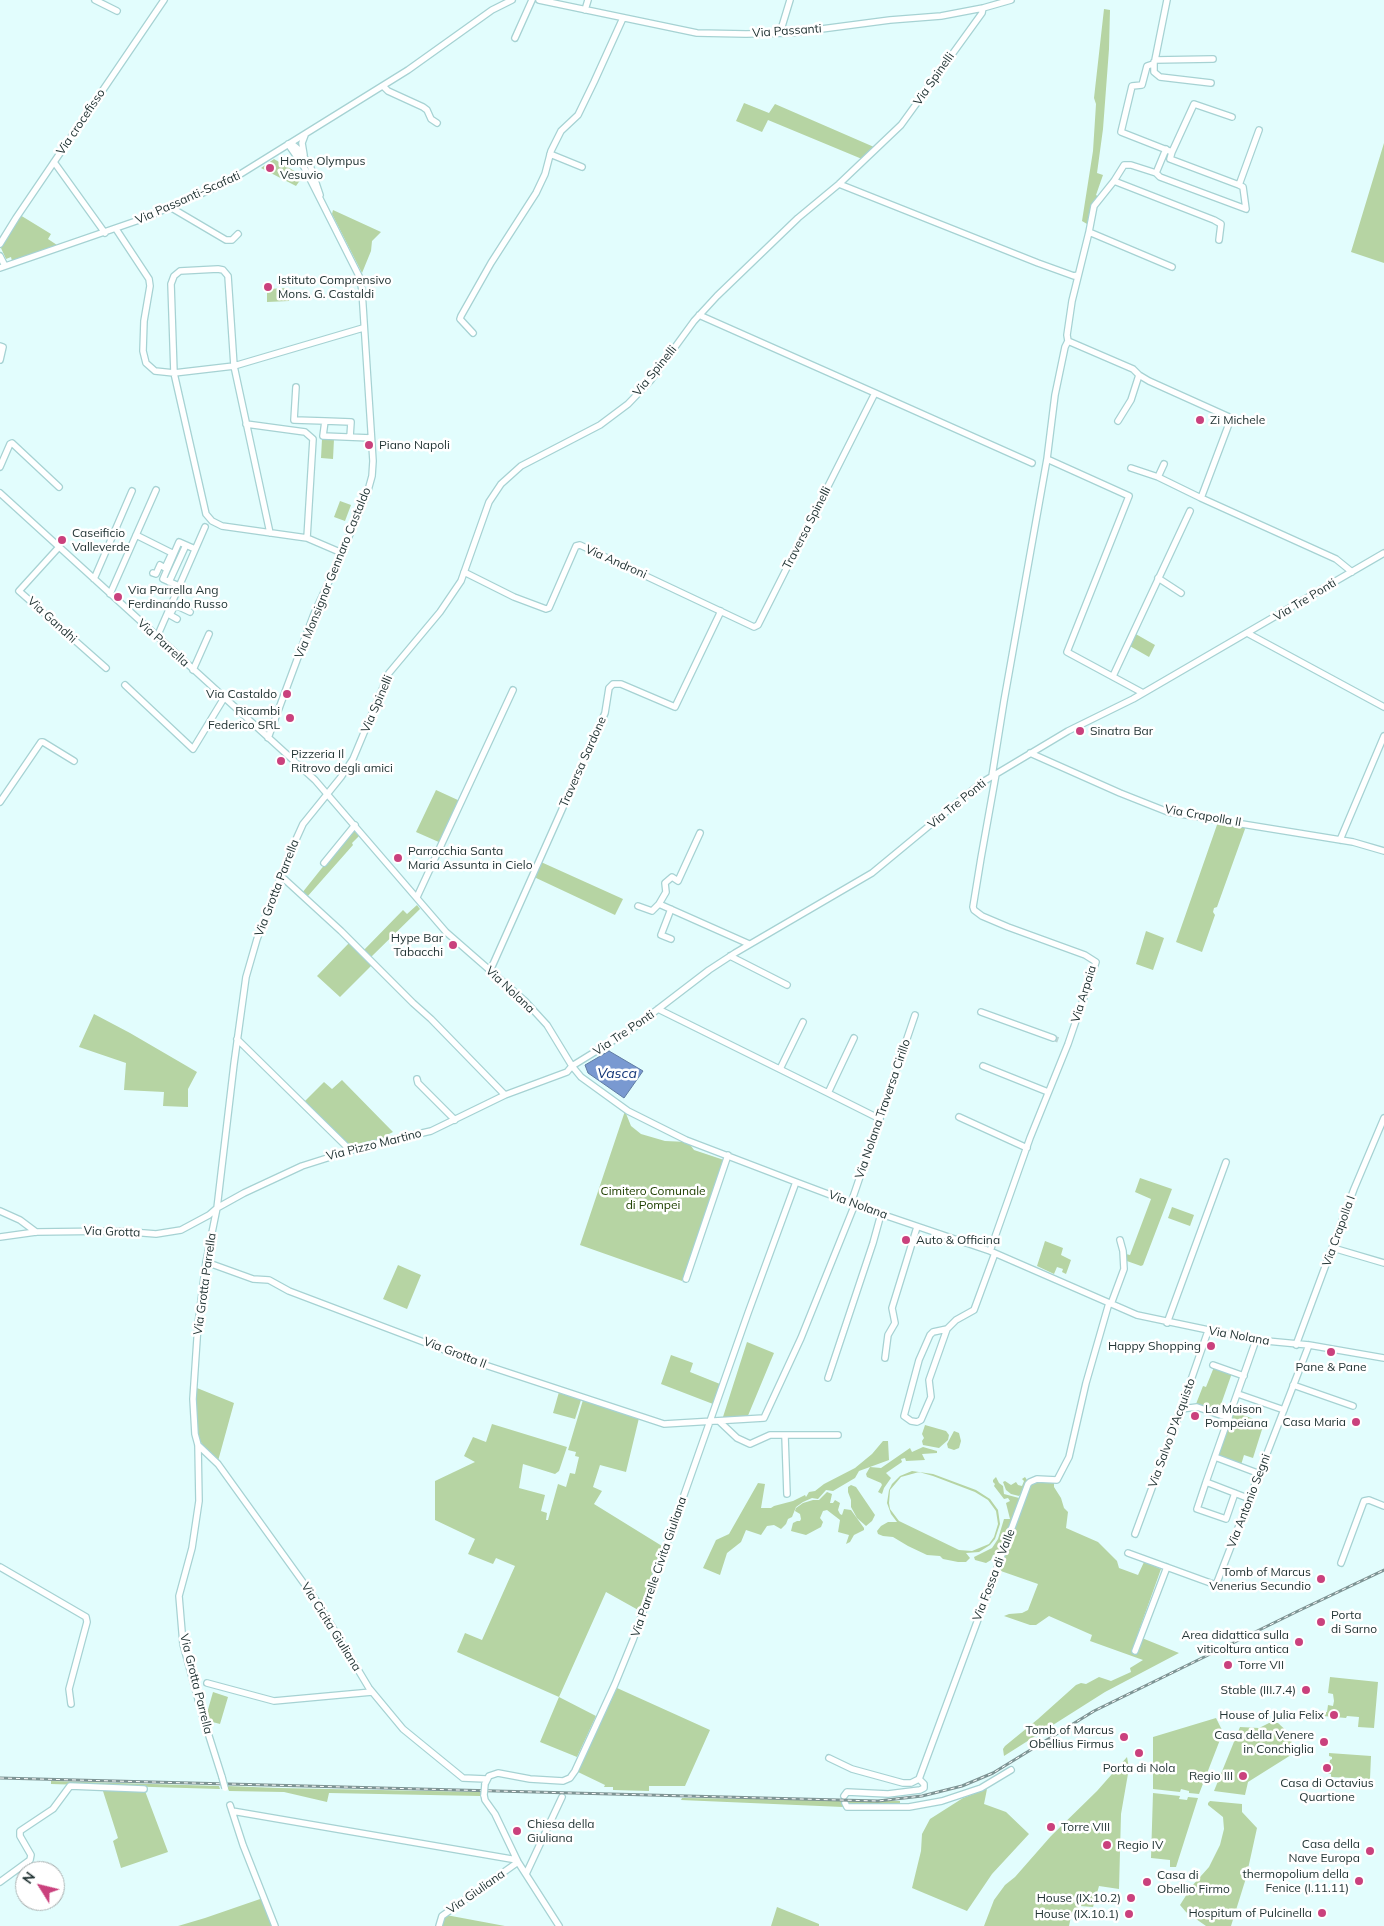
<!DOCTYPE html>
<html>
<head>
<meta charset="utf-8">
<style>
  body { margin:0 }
  #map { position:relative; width:1384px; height:1926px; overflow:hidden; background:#e2fdfd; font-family:Mulish,sans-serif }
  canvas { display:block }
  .north { position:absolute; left:15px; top:1861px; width:50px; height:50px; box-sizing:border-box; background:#fff; border:1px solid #a7aeae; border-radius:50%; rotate:306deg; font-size:14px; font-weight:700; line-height:20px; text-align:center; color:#233535 }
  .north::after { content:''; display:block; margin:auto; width:18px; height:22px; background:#ca417d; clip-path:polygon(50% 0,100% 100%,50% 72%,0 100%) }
</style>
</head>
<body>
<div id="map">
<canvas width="1384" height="1926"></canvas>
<div class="north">N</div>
</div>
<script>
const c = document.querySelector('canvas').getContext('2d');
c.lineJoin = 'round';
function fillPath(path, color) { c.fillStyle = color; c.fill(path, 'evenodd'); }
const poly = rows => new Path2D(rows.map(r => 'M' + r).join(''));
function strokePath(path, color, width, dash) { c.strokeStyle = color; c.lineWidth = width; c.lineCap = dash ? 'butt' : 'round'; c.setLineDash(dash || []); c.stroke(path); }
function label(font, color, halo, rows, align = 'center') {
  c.font = font + ' Mulish,sans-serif'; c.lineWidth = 5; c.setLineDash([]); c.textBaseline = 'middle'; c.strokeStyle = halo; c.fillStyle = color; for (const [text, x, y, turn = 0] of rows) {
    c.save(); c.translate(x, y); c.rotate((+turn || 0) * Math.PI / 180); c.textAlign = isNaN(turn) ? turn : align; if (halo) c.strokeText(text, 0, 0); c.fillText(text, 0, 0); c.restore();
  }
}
fillPath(poly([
  [1104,9,1110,10,1109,49,1103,129,1097,173,1103,175,1096,195,1099,197,1091,206,1087,224,1082,221,1093,151,1096,104,1094,98],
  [744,103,769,113,775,104,874,147,862,159,768,120,762,132,736,121],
  [1384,143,1384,263,1351,252],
  [274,159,303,176,296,186,261,168],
  [333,210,381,232,372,241,371,251,362,273,332,214],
  [20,215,51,234,48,239,57,245,50,249,12,261,11,257,6,259,1,248,2,245],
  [288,288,289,301,267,302,267,289],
  [322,439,334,439,333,459,321,458],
  [340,501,351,505,345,521,334,517],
  [1134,633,1155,645,1149,657,1128,645],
  [436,790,460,801,441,843,416,832],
  [1218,822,1244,826,1245,829,1217,907,1214,908,1213,912,1215,915,1202,952,1176,942],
  [353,829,359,836,352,843,353,845,307,897,302,893],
  [541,862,623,899,615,915,534,877],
  [417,905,420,909,370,958,363,951,403,910,407,914],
  [1146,931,1164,938,1153,970,1136,964],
  [349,943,372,965,340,997,317,976],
  [94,1014,130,1033,197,1072,188,1089,188,1107,163,1106,164,1092,124,1090,126,1063,79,1047],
  [342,1080,393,1132,387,1135,389,1139,351,1147,304,1102,324,1082,332,1089],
  [625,1111,631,1126,641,1134,665,1141,688,1142,694,1150,724,1160,682,1281,580,1245],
  [1140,1178,1172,1189,1143,1265,1141,1266,1124,1260,1126,1254,1130,1255,1151,1199,1135,1192],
  [1172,1207,1194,1215,1190,1226,1168,1218],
  [1045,1241,1063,1248,1061,1255,1071,1260,1066,1274,1062,1272,1063,1269,1057,1267,1054,1274,1037,1266],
  [398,1265,421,1275,407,1309,383,1299],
  [747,1342,774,1353,747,1418,722,1420],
  [671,1355,693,1363,690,1372,720,1384,713,1404,661,1384],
  [1214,1367,1232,1373,1218,1413,1196,1404,1203,1386,1206,1387],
  [197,1388,234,1403,218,1461,207,1450,197,1437],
  [559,1392,581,1400,575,1419,553,1413],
  [583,1400,639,1418,626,1472,600,1465,593,1487,602,1491,594,1504,662,1546,640,1611,606,1592,559,1697,596,1716,577,1757,540,1742,559,1697,457,1652,465,1633,482,1640,515,1566,496,1558,493,1564,468,1554,475,1539,435,1520,435,1481,475,1462,464,1456,473,1437,486,1442,492,1424,567,1447,559,1471,555,1474,523,1464,519,1488,545,1495,541,1511,547,1513,546,1520,548,1520,558,1484,566,1487,570,1473,575,1474,579,1457,575,1456,576,1452,568,1450],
  [1233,1411,1264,1423,1253,1458,1244,1455,1241,1465,1217,1456],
  [925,1425,946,1431,949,1435,948,1440,939,1448,923,1445,922,1441,924,1438,922,1434],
  [954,1431,959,1433,961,1441,959,1448,954,1450,948,1448,947,1444],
  [883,1441,888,1441,889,1460,859,1471,855,1478,833,1491,826,1490,818,1499,812,1498,803,1502,796,1507,792,1517,788,1519,786,1524,781,1529,774,1525,767,1526,761,1535,746,1530,741,1542,727,1553,720,1575,703,1568,716,1540,729,1534,758,1483,765,1484,761,1508,771,1508,774,1506,793,1501,805,1495,806,1497,809,1492,815,1491,824,1484,855,1468,872,1454],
  [923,1447,937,1451,937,1453,922,1454,925,1460,906,1461,905,1458,901,1459,902,1462,886,1473,891,1478,884,1488,882,1494,878,1492,882,1485,881,1483,867,1477,866,1474,870,1467,881,1468,910,1448,912,1452],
  [912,1471,933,1474,976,1490,990,1499,998,1510,1000,1524,995,1539,990,1545,979,1552,966,1553,970,1558,966,1562,958,1562,943,1559,940,1556,927,1555,908,1546,893,1537,883,1536,878,1534,877,1531,881,1526,888,1522,897,1522,891,1514,887,1503,889,1490,892,1484,900,1476],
  [919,1472,933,1476,975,1492,988,1500,996,1511,998,1524,994,1537,989,1544,972,1551,959,1550,899,1521,890,1509,889,1503,890,1490,901,1477],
  [996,1477,999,1483,1003,1486,1004,1494,1019,1498,1020,1500,1000,1553,993,1555,991,1560,986,1563,975,1560,974,1557,992,1548,998,1539,1004,1519,1010,1519,1006,1503,1010,1501,1008,1498,1004,1499,994,1486,995,1484,993,1482,993,1480],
  [1025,1477,1027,1480,1023,1492,1019,1496,1011,1494,1006,1490,1003,1482,1005,1481,1011,1485,1016,1482,1018,1485,1022,1486,1024,1481,1022,1479],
  [1036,1481,1054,1482,1054,1487,1061,1498,1064,1508,1068,1512,1066,1528,1098,1542,1117,1561,1119,1568,1138,1575,1144,1562,1161,1569,1137,1636,1179,1653,1105,1692,1004,1756,1003,1749,1005,1746,1038,1719,1076,1685,1081,1683,1086,1684,1099,1677,1111,1681,1131,1672,1130,1668,1143,1660,1090,1641,1092,1635,1049,1616,1036,1625,1030,1625,1004,1616,1009,1614,1022,1613,1028,1610,1038,1584,998,1570,1029,1486],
  [851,1485,856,1487,875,1515,872,1521,866,1526,857,1518,851,1507,851,1500,848,1492,848,1487],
  [827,1492,832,1494,830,1503,833,1503,835,1500,840,1503,838,1510,840,1514,842,1515,844,1509,851,1510,864,1528,864,1530,854,1535,850,1542,846,1544,849,1535,838,1532,840,1520,827,1510,823,1511,820,1518,823,1522,821,1527,806,1535,791,1531,793,1523,797,1521,800,1521,801,1519,800,1514,795,1511,796,1508,803,1503,813,1500,819,1500],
  [1330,1677,1378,1682,1374,1728,1358,1727,1359,1717,1347,1716,1346,1718,1323,1716,1323,1712,1327,1712,1328,1705,1333,1706,1334,1701,1333,1694,1328,1693],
  [617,1688,710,1730,685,1786,649,1786,649,1791,613,1790,613,1787,604,1787,605,1785,578,1772],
  [213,1692,228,1697,220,1724,205,1720],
  [1216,1718,1223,1732,1199,1794,1189,1793,1189,1791,1181,1789,1180,1792,1153,1789,1153,1737],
  [1269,1723,1278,1723,1292,1736,1291,1755,1248,1782,1245,1795,1214,1791,1240,1727,1259,1728],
  [1329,1753,1371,1756,1370,1779,1331,1777,1331,1774,1325,1773,1326,1770,1333,1768,1333,1766,1329,1766,1330,1760,1332,1759,1332,1757,1329,1756],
  [1127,1757,1129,1768,1121,1814,1119,1889,1099,1886,1093,1907,1080,1906,1072,1912,1069,1926,984,1926,994,1900,1005,1885,1015,1877,1051,1836,1097,1791],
  [51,1781,219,1786,220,1789,51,1784],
  [227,1786,278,1788,481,1792,480,1796,329,1793,327,1802,284,1792,229,1791],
  [102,1788,145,1791,168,1852,121,1868,113,1841,118,1838],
  [987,1789,984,1804,1006,1812,1029,1834,992,1874,967,1911,912,1888,921,1851,922,1834,930,1819,963,1798],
  [1153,1793,1180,1796,1179,1799,1187,1800,1188,1797,1198,1798,1176,1867,1170,1867,1170,1860,1151,1858],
  [682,1798,900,1801,900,1804,857,1806,843,1804,843,1807,681,1800],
  [1210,1801,1242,1804,1242,1812,1257,1828,1246,1878,1231,1926,1206,1926,1186,1912,1180,1905,1192,1886,1209,1867,1220,1845,1224,1829,1223,1817,1208,1805,1208,1803],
  [263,1898,274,1926,178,1926,205,1918],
  [777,1907,819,1924,819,1926,771,1926],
  [446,1915,505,1926,441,1926]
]), '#b6d4a3');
const water = poly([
  [609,1051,643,1071,624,1098,588,1073,585,1065,609,1051]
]);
fillPath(water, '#7999d1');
strokePath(water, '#5f7ba2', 1);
strokePath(poly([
  [1053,1038,1061,1041]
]), '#bcd5d5', 5.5, [5.5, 3]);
const minor = poly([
  [95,0,117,11],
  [539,0,697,33,746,34,791,33,890,20,941,16,983,8,1011,0],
  [1167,0,1155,60,1213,59],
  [585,10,588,0],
  [780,33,790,0],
  [515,38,532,0],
  [1154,62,1154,72,1160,77,1211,83],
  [1153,64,1147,66,1142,85,1132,86,1121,132,1172,152,1194,104,1232,117],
  [383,86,388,91,423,107,427,110,431,119,437,123],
  [291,143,297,148,310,165,320,195],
  [1166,149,1156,173,1160,177,1246,209,1243,187,1239,185],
  [1172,152,1170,159,1239,185,1259,130],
  [550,154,582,167],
  [304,155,302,143,305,135],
  [54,162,105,233],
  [1156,173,1131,165,1124,165,1114,181,1094,206,1089,232,1172,267],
  [1114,181,1214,220,1221,224,1219,240],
  [839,184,1038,263,1074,276,1078,275],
  [170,207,226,240,232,240,238,234],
  [116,229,149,279,150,286,144,321,143,351,146,363,155,371,174,373,234,366,363,328],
  [1089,232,1072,301,1067,335,1068,341,1133,369,1139,375,1149,381,1229,417,1230,421,1201,498,1336,559,1352,572],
  [0,244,16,218,164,0],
  [0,256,5,266],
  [0,268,142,219,226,183,408,70,492,10,512,0],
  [473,333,460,319,461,316,491,263,536,193,545,174,551,151,561,131,578,115,594,82,623,18],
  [1068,341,1065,347,1055,395,1047,459,1129,496,1067,652,1143,693],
  [0,346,3,347,0,360],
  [296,387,294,420,325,421,323,436,371,438],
  [875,393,1032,463],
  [325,421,351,422,350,437],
  [1118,421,1131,400,1139,375],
  [246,424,305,432,313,439,307,538],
  [1164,464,1158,477,1201,498],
  [0,467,10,444,12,443,59,487],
  [1131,468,1158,477],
  [0,493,315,780,446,932,525,1001,547,1025,572,1066,581,1077,628,1111,686,1140,796,1182,881,1214,990,1251,1137,1315,1256,1340,1309,1345,1384,1358],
  [270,533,234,366,228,276,223,270,218,269,180,271,174,276,171,284,174,373,206,514,212,521,222,526,307,538,342,553],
  [136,535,172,553,165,568,160,565,156,574,153,573],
  [59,547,19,591,106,668],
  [464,572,514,597,546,609,549,608,576,546,580,545,754,627,758,625,875,393,699,315],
  [1158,578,1181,593],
  [94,579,132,491],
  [169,582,186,545],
  [179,586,163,579,179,542,195,549],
  [110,594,156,490],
  [173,607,175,605,190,612],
  [173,609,170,615,177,619],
  [1249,634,1384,707],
  [157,637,205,527],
  [193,670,209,634],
  [1113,676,1190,511],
  [125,685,193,749,224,698],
  [268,738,314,614,342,553,367,494,372,476,373,461,362,291,360,278,304,167,288,144],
  [1030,753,1120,793,1168,812,1353,842,1384,851],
  [992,776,1004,701,1047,459],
  [0,802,41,742,43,742,74,761],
  [1340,840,1384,736],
  [324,863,355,825],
  [281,876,341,931,413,1003,431,1019,505,1095],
  [417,897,513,690],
  [659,904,666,892,665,883,672,877,678,881,700,833],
  [638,906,652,911,659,904,749,944],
  [671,909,661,935,671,939],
  [730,956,787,985],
  [490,971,605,713,609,688,613,684,621,684,675,707,721,611],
  [658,1009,828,1093],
  [981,1012,1053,1038],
  [854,1038,828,1093,880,1119],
  [237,1039,350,1150],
  [983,1066,1048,1092],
  [780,1069,803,1022],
  [417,1079,418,1083,455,1120],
  [959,1117,1027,1148],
  [851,1203,915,1015],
  [0,1211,20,1220,36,1232],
  [0,1237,36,1232,119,1231,156,1234,181,1230,209,1215,217,1208,244,1193,302,1166,365,1146,431,1131,505,1095,567,1072,572,1066,632,1029,709,970,735,953,872,873,981,783,1068,731,1133,699,1384,553],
  [1333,1248,1384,1263],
  [990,1251,1030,1138,1068,1044,1096,962,1085,955,1008,927,982,916,974,910,973,907,981,858,996,774],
  [206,1262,253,1279,269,1280,289,1291,479,1363,664,1424,764,1418,801,1338,855,1204],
  [686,1279,728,1155],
  [1111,1304,1124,1269,1123,1251,1120,1240],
  [1167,1323,1226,1162],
  [947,1329,929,1380,931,1397,921,1420,917,1422,911,1421,904,1416,919,1360,930,1335,933,1332,947,1329,956,1320,974,1310,995,1253],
  [1296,1345,1354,1189,1384,1118],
  [885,1358,888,1335,895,1323,892,1308,917,1227],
  [1213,1365,1244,1376],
  [828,1378,873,1243,881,1214],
  [1293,1385,1353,1406],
  [1238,1394,1284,1410],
  [1181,1409,1197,1407,1229,1418],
  [719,1421,737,1438,750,1444,770,1435,838,1435],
  [785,1436,787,1494],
  [198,1445,218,1464,318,1603,369,1688,403,1729,463,1778,486,1779],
  [1215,1457,1260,1474],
  [1206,1482,1197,1509,1226,1519,1235,1493],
  [1250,1499,1206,1482,1256,1340],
  [1135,1534,1181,1409,1208,1331],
  [1128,1553,1216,1585,1309,1345],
  [1341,1563,1364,1501,1369,1500,1384,1506],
  [0,1567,86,1617,87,1622,69,1689,71,1704],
  [1135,1651,1167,1567],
  [207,1683,274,1701,372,1692],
  [829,1758,852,1769,903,1783,911,1783,919,1779,1028,1484,1030,1482,1037,1479,1057,1480,1069,1457,1086,1383,1109,1303],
  [222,1777,202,1714,183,1644,179,1596,192,1548,199,1501,198,1445,195,1434,193,1399,198,1324,206,1262,217,1208,234,1064,246,977,257,939,289,855,303,824,341,777,353,759,389,673,440,612,461,581,489,502,501,484,521,466,600,425,628,404,651,380,694,321,717,296,798,218,839,184,901,125,982,13,983,8],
  [485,1784,489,1776,498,1773,530,1779,563,1781,570,1778,575,1771,615,1684,633,1640,748,1313,796,1182],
  [484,1795,485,1800,495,1814,518,1862,559,1926],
  [844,1796,847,1792,888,1794,920,1790,924,1788,924,1784,919,1779],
  [845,1803,847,1807,909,1807,942,1801,981,1788,1011,1770],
  [230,1805,243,1845,275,1926],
  [232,1811,517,1860],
  [526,1874,562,1797],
  [0,1882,30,1860,31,1855,20,1836,20,1831,53,1809,70,1786,144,1789],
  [439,1926,442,1916,518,1862]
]);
strokePath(minor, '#a6d2d3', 8);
strokePath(minor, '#fff', 5.5);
const rail = poly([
  [0,1778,878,1801,922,1796,962,1786,993,1773,1094,1711,1298,1611,1384,1570]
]);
strokePath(rail, '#7e9494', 3);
strokePath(rail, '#fff', 1, [4]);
const minorBridge = poly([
  [222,1777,225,1788],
  [484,1795,485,1784]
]);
strokePath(minorBridge, '#a6d2d3', 8, []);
strokePath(minorBridge, '#fff', 5.5);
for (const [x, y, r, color] of [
  [270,168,5,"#ca417d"],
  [268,287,5,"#ca417d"],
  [1200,420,5,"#ca417d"],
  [369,445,5,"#ca417d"],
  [62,540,5,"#ca417d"],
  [118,597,5,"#ca417d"],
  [287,694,5,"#ca417d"],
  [290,718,5,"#ca417d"],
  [1080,731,5,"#ca417d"],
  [281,761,5,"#ca417d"],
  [398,858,5,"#ca417d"],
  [453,945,5,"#ca417d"],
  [906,1240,5,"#ca417d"],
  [1211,1346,5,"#ca417d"],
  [1331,1352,5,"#ca417d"],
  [1195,1416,5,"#ca417d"],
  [1356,1422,5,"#ca417d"],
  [1321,1579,5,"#ca417d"],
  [1321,1622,5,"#ca417d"],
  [1299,1642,5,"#ca417d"],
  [1228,1665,5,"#ca417d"],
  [1306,1690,5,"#ca417d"],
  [1334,1715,5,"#ca417d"],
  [1124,1737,5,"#ca417d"],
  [1324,1742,5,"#ca417d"],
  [1139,1753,5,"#ca417d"],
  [1327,1768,5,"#ca417d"],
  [1243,1776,5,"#ca417d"],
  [1051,1827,5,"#ca417d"],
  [517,1831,5,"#ca417d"],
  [1107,1845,5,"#ca417d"],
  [1370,1851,5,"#ca417d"],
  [1359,1881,5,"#ca417d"],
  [1147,1882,5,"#ca417d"],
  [1131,1898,5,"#ca417d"],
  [1322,1913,5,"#ca417d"],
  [1129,1914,5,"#ca417d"]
]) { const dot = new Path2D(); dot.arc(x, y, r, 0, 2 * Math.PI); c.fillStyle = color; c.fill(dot); strokePath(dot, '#fff', 2); }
label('12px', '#233535', '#fff', [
  ["Via Passanti",787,31,-4],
  ["Via Spinelli",934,79,-55],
  ["Via crocefisso",81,122,-56],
  ["Via Passanti-Scafati",188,198,-24],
  ["Via Spinelli",655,371,-51],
  ["Traversa Spinelli",807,528,-63],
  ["Via Androni",616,562,24],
  ["Via Monsignor Gennaro Castaldo",333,573,-68],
  ["Via Tre Ponti",1305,600,-31],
  ["Via Gandhi",52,620,42],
  ["Via Parrella",163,643,42],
  ["Via Spinelli",377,704,-67],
  ["Traversa Sardone",583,762,-66],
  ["Via Tre Ponti",957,804,-39],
  ["Via Crapolla II",1203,816,10],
  ["Via Grotta Parrella",277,888,-69],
  ["Via Nolana",510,990,43],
  ["Via Arpaia",1084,994,-73],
  ["Via Tre Ponti",624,1033,-34],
  ["Via Nolana Traversa Cirillo",883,1109,-71],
  ["Via Pizzo Martino",374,1145,-14],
  ["Via Nolana",858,1205,20],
  ["Via Crapolla I",1339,1231,-70],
  ["Via Grotta",112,1232,2],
  ["Via Grotta Parrella",205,1284,-82],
  ["Via Nolana",1239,1336,10],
  ["Via Grotta II",455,1353,21],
  ["Via Salvo D'Acquisto",1172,1433,-70],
  ["Via Antonio Segni",1249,1501,-69],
  ["Via Parrelle Civita Giuliana",659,1567,-71],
  ["Via Fossa di Valle",994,1575,-69],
  ["Via Cicita Giuliana",331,1627,58],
  ["Via Grotta Parrella",196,1684,76],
  ["Via Giuliana",476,1892,-35]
]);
label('12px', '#233535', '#fff', [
  ["Home Olympus",280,161],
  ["Vesuvio",280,175],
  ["Istituto Comprensivo",278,280],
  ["Mons. G. Castaldi",278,294],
  ["Zi Michele",1210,420],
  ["Piano Napoli",379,445],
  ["Caseificio",72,533],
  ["Valleverde",72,547],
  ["Via Parrella Ang",128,590],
  ["Ferdinando Russo",128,604],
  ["Via Castaldo",277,694,"right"],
  ["Ricambi",280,711,"right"],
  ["Federico SRL",280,725,"right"],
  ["Sinatra Bar",1090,731],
  ["Pizzeria Il",291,754],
  ["Ritrovo degli amici",291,768],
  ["Parrocchia Santa",408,851],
  ["Maria Assunta in Cielo",408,865],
  ["Hype Bar",443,938,"right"],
  ["Tabacchi",443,952,"right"],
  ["Auto & Officina",916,1240],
  ["Happy Shopping",1201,1346,"right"],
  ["Pane & Pane",1331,1367,"center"],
  ["La Maison",1205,1409],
  ["Pompeiana",1205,1423],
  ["Casa Maria",1346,1422,"right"],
  ["Tomb of Marcus",1311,1572,"right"],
  ["Venerius Secundio",1311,1586,"right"],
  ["Porta",1331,1615],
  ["di Sarno",1331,1629],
  ["Area didattica sulla",1289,1635,"right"],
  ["viticoltura antica",1289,1649,"right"],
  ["Torre VII",1238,1665],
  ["Stable (III.7.4)",1296,1690,"right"],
  ["House of Julia Felix",1324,1715,"right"],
  ["Tomb of Marcus",1114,1730,"right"],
  ["Obellius Firmus",1114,1744,"right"],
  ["Casa della Venere",1314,1735,"right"],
  ["in Conchiglia",1314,1749,"right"],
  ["Porta di Nola",1139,1768,"center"],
  ["Regio III",1233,1776,"right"],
  ["Casa di Octavius",1327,1783,"center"],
  ["Quartione",1327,1797,"center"],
  ["Chiesa della",527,1824],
  ["Giuliana",527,1838],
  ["Torre VIII",1061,1827],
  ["Casa della",1360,1844,"right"],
  ["Nave Europa",1360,1858,"right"],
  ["Regio IV",1117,1845],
  ["thermopolium della",1349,1874,"right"],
  ["Fenice (I.11.11)",1349,1888,"right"],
  ["Casa di",1157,1875],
  ["Obellio Firmo",1157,1889],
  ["House (IX.10.2)",1121,1898,"right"],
  ["Hospitum of Pulcinella",1312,1913,"right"],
  ["House (IX.10.1)",1119,1914,"right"]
], 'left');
label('12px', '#1f4000', '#fff', [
  ["Cimitero Comunale",653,1191],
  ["di Pompei",653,1205]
]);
label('italic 14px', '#123678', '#fff', [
  ["Vasca",617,1074]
]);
</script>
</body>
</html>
